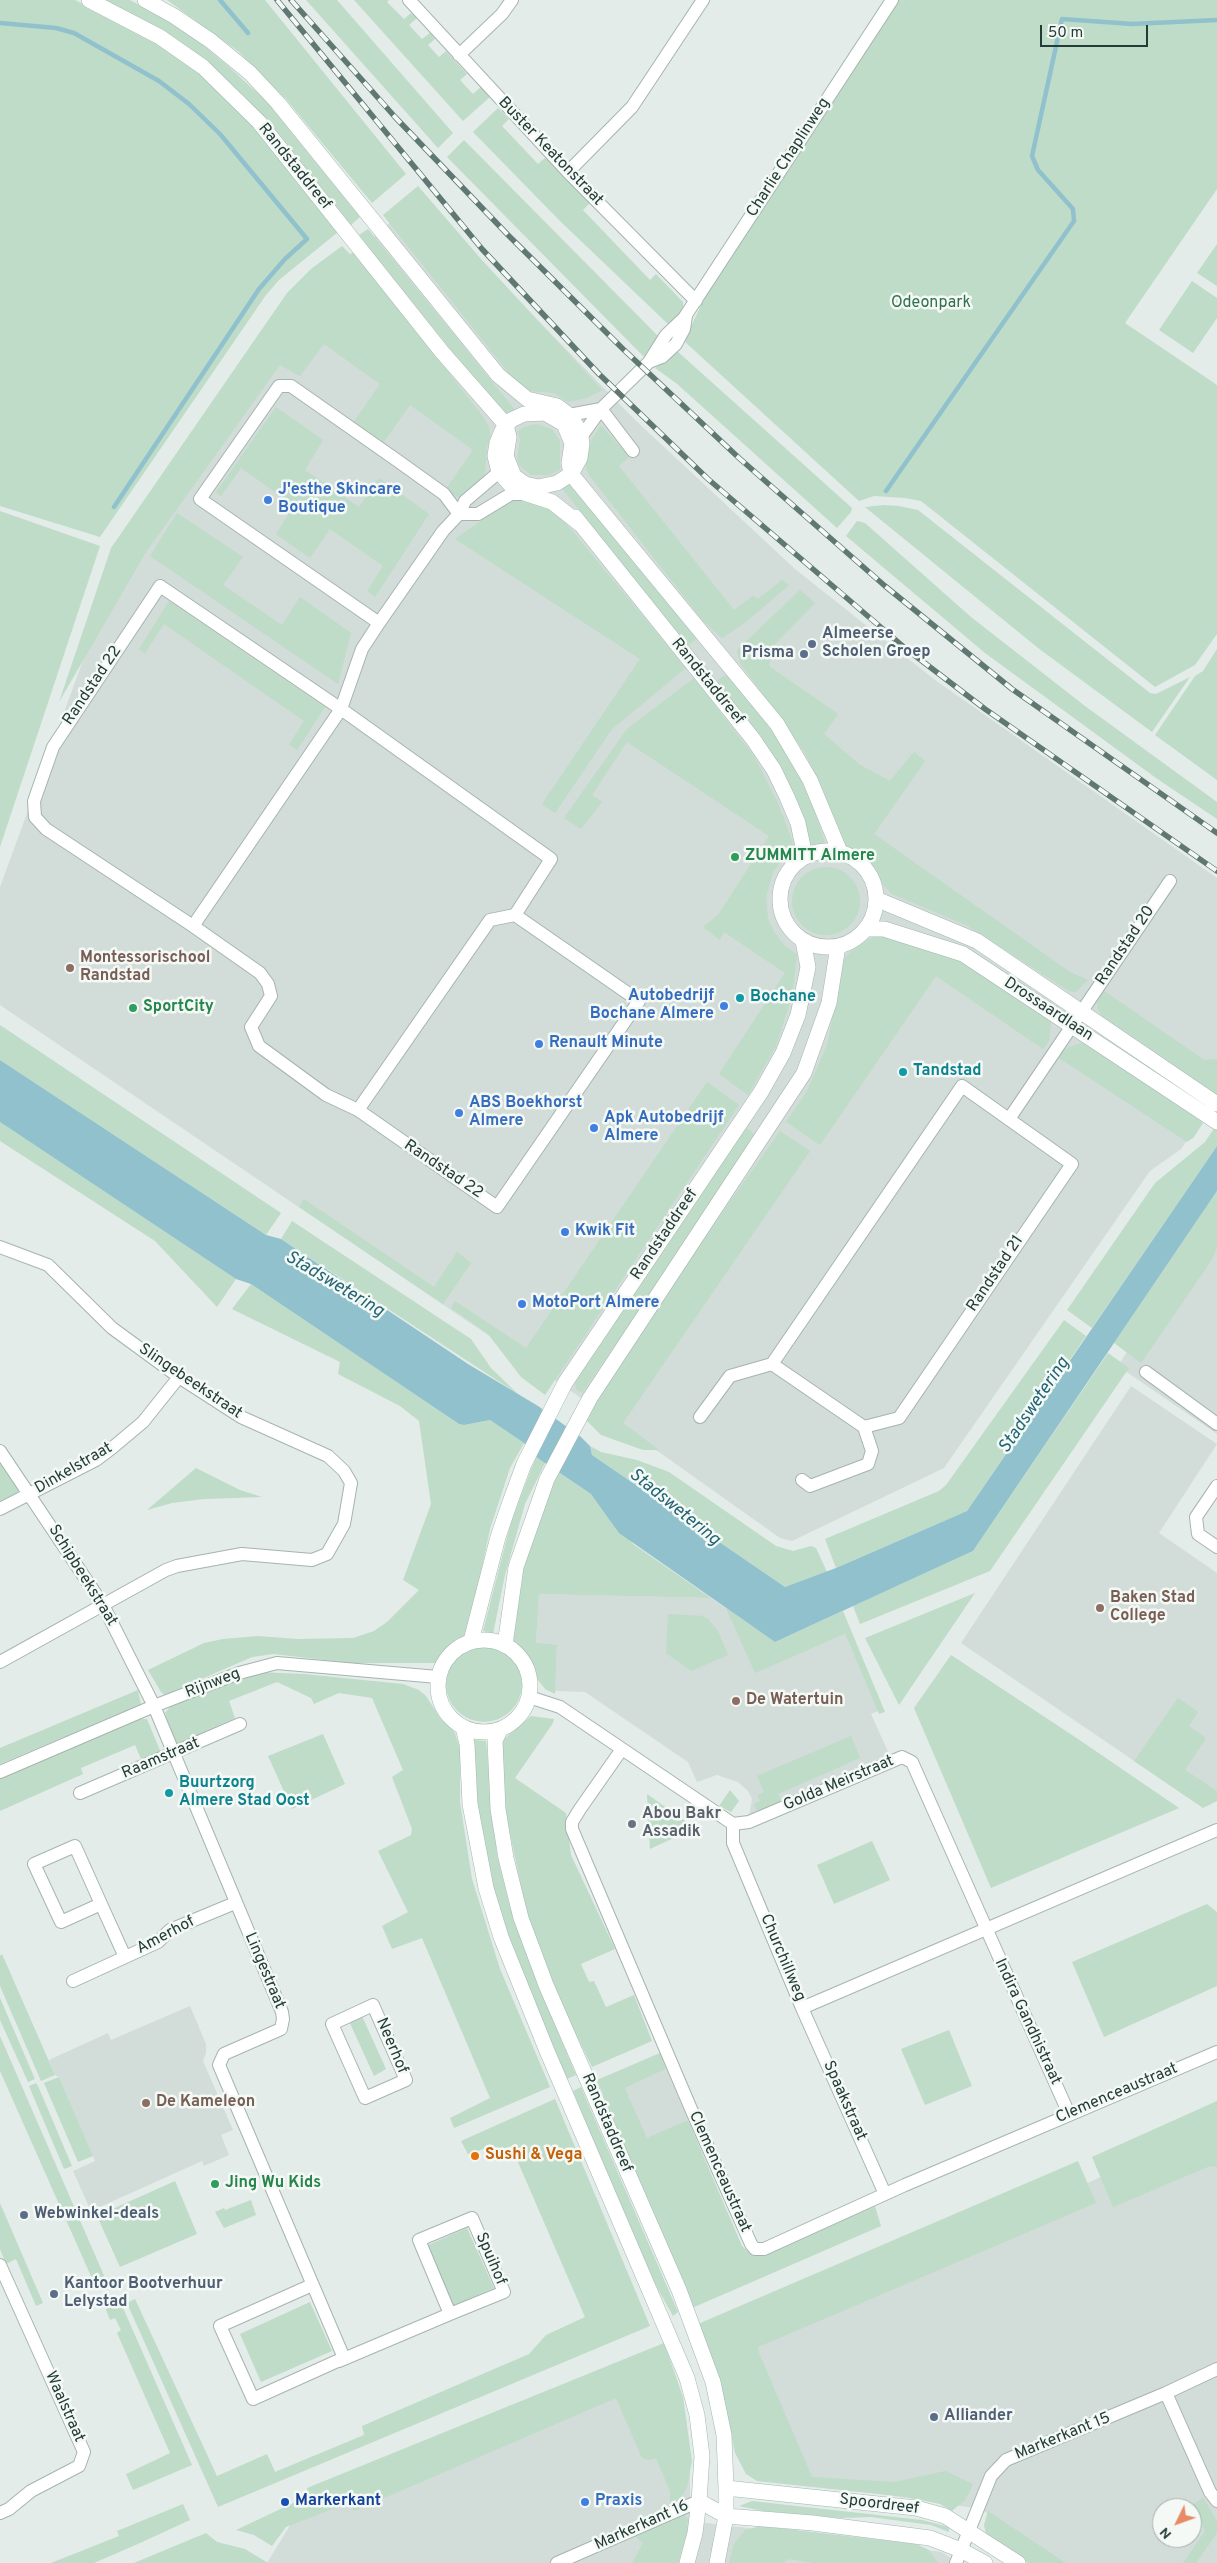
<!DOCTYPE html>
<html>
<head>
<meta charset="utf-8">
<style>
  body { margin:0 }
  #map { position:relative; width:1217px; height:2563px; overflow:hidden; background:#e3ece9; font-family:Overpass,sans-serif }
  canvas { display:block }
  .north { position:absolute; left:1152px; top:2498px; width:50px; height:50px; box-sizing:border-box; background:#f4f9f6; border:1px solid #a1adaa; border-radius:50%; rotate:228deg; font-size:14px; font-weight:700; line-height:20px; text-align:center; color:#243c37 }
  .north::after { content:''; display:block; margin:auto; width:18px; height:22px; background:#e88a66; clip-path:polygon(50% 0,100% 100%,50% 72%,0 100%) }
  .scale { position:absolute; left:1040px; top:25px; width:108px; height:22px; box-sizing:border-box; border:2px solid #243c37; border-top:0; padding-left:6px; font-size:15px; line-height:18px; white-space:nowrap; color:#243c37; -webkit-text-stroke:4px #f4f9f6; paint-order:stroke }
</style>
</head>
<body>
<div id="map">
<canvas width="1217" height="2563"></canvas>
<div class="north">N</div>
<div class="scale">50 m</div>
</div>
<script>
const c = document.querySelector('canvas').getContext('2d');
c.lineJoin = 'round';
function fillPath(path, color) { c.fillStyle = color; c.fill(path, 'evenodd'); }
const poly = rows => new Path2D(rows.map(r => 'M' + r).join(''));
function strokePath(path, color, width, dash) { c.strokeStyle = color; c.lineWidth = width; c.lineCap = dash ? 'butt' : 'round'; c.setLineDash(dash || []); c.stroke(path); }
function label(font, color, halo, rows, align = 'center') {
  c.font = font + ' Overpass,sans-serif'; c.lineWidth = 5; c.setLineDash([]); c.textBaseline = 'middle'; c.strokeStyle = halo; c.fillStyle = color; for (const [text, x, y, turn = 0] of rows) {
    c.save(); c.translate(x, y); c.rotate((+turn || 0) * Math.PI / 180); c.textAlign = isNaN(turn) ? turn : align; if (halo) c.strokeText(text, 0, 0); c.fillText(text, 0, 0); c.restore();
  }
}
fillPath(poly([
  [418,197,634,419,795,569,935,680,1217,878,1217,1097,1181,1149,1150,1171,944,1468,792,1541,780,1538,621,1425,0,1005,0,887,130,532,283,319],
  [1217,1208,1217,1434,1118,1366],
  [1131,1386,1217,1444,1159,1533,1217,1573,1217,1791,1193,1801,961,1643],
  [539,1594,711,1598,775,1642,784,1660,845,1634,878,1711,871,1714,889,1754,749,1816,752,1799,748,1791,738,1782,717,1775,697,1782,688,1762,585,1692,555,1691,557,1646,536,1644],
  [190,2006,206,2044,206,2053,203,2061,233,2130,221,2135,229,2155,204,2166,202,2161,91,2211,73,2171,95,2161,59,2077,55,2075,49,2060,108,2033,111,2040],
  [666,2069,688,2120,647,2139,625,2088],
  [1217,2124,1217,2563,1059,2563,981,2509,746,2474,710,2355],
  [1162,2508,1192,2508,1192,2538,1162,2538],
  [661,2349,690,2460,690,2521,942,2552,958,2563,267,2563,308,2496]
]), '#d2dcd8');
fillPath(poly([
  [0,0,75,0,157,43,199,72,260,133,338,232,279,280,266,295,100,537,0,506],
  [105,0,130,0,154,13,192,36,227,65,267,102,360,217,351,225,274,130,245,97,195,56],
  [167,0,265,0,406,174,372,203,285,98,239,52],
  [306,0,337,0,453,133,438,148],
  [354,0,389,0,387,2,404,19,411,13,417,18,409,25,422,39,430,33,435,39,428,45,439,57,446,51,467,74,460,80,473,94,481,87,490,97,463,121],
  [896,0,1217,0,1217,189,1125,323,1217,385,1217,634,1195,665,1155,687,921,501,905,498,874,496,859,501,684,341,707,293],
  [498,108,509,119,502,126,538,164,547,156,591,202,583,210,650,280,656,274,683,302,683,310,669,325,560,221,473,132],
  [464,140,658,336,644,357,447,157],
  [418,186,481,259,602,390,587,398,568,402,554,393,532,391,519,386,383,215],
  [368,229,516,411,506,418,359,235],
  [1217,244,1217,286,1197,273],
  [342,246,350,254,354,252,481,414,489,427,491,439,487,447,485,475,460,499,446,489,473,450,410,405,383,443,353,423,380,384,324,344,300,376,280,365,146,552,59,702,111,548,287,293,311,269],
  [1192,281,1217,298,1217,318,1193,353,1159,330],
  [677,351,852,508,851,512,837,528,676,383,655,368],
  [276,407,323,440,305,470,359,507,379,478,429,514,375,597,367,591,383,566,330,529,310,558,276,534,294,505,241,468,221,496,216,492],
  [536,424,552,429,560,441,560,470,550,475,531,475,519,465,517,459,520,440,518,431,524,427],
  [601,425,629,457,619,466,734,610,753,596,758,599,782,580,789,585,746,622,722,638,703,621,589,475,586,468,588,445],
  [572,480,698,638,687,646,561,487],
  [523,499,555,510,686,668,612,729,555,813,542,804,640,659,455,539,510,500],
  [884,505,899,506,918,510,1150,693,1156,694,1190,677,1152,732,1038,648,865,507],
  [0,511,100,546,0,847],
  [177,513,243,557,223,585,282,625,300,597,351,633,338,684,150,556],
  [857,521,865,523,971,617,1085,706,1217,802,1217,819,1156,778,985,653,846,536],
  [800,590,815,603,774,645,769,666,838,714,824,734,860,765,890,781,914,752,925,761,874,834,1070,972,1088,980,1076,992,1069,991,966,925,892,894,884,886,869,860,842,844,823,790,804,751,740,663,737,650],
  [169,601,325,707,297,750,289,745,304,721,164,624,145,653,139,649],
  [1217,649,1217,780,1155,735,1195,676,1203,671],
  [728,673,777,738,796,771,810,796,825,843,810,846,763,742,717,681],
  [694,678,754,756,778,803,795,848,784,857,773,872,766,897,768,919,774,932,785,946,797,954,792,996,776,1046,748,1095,719,1074,785,973,724,932,720,940,703,927,718,915,769,836,627,742,592,795,602,802,581,829,564,818,627,729],
  '792 901a34 34 0 1 1 68 0a34 34 0 1 1-68 0Z',
  [876,935,892,935,943,953,962,962,1051,1021,1049,1041,1043,1049,936,976,820,1145,786,1122,807,1091,827,1045,844,959,853,949],
  [1103,990,1204,1060,1217,1059,1217,1094,1102,1016,1097,1008,1098,998],
  [0,1025,281,1213,266,1235,0,1060],
  [1081,1043,1094,1047,1203,1123,1194,1137,1187,1142,1056,1056,1069,1047],
  [707,1082,739,1105,545,1395,521,1377,488,1334,451,1308,455,1301,526,1348],
  [0,1122,236,1279,217,1307,155,1241,0,1141],
  [1217,1124,1217,1146,1092,1328,1067,1310,1155,1183,1205,1142],
  [746,1127,757,1137,582,1393,576,1389,575,1382],
  [780,1131,810,1151,623,1423,659,1450,643,1450,601,1435,586,1420,594,1404,683,1268],
  [1217,1191,1217,1248,1211,1261,1141,1363,1114,1343],
  [304,1199,434,1287,457,1252,471,1263,443,1304,299,1207],
  [292,1221,471,1339,491,1368,518,1394,281,1239],
  [251,1284,459,1424,464,1425,490,1420,524,1443,510,1468,490,1529,468,1634,448,1649,436,1663,350,1663,274,1654,252,1657,165,1695,161,1692,148,1670,204,1643,223,1639,258,1636,298,1639,353,1638,374,1631,387,1622,419,1590,403,1580,431,1504,419,1421,400,1406,338,1374,340,1362,232,1309],
  [1064,1320,1086,1336,967,1511,836,1568,825,1539,939,1491,946,1485],
  [1108,1353,1129,1368,990,1571,860,1624,853,1606,973,1551],
  [590,1446,601,1452,637,1460,669,1472,776,1546,793,1551,811,1546,816,1548,827,1572,785,1587,592,1455],
  [536,1457,545,1463,525,1504,505,1575,493,1634,483,1631,511,1522],
  [0,1461,18,1489,18,1494,0,1504],
  [196,1468,240,1490,262,1497,204,1499,172,1503,147,1510],
  [558,1472,591,1494,633,1544,711,1598,539,1594,536,1643,557,1645,555,1694,545,1689,538,1680,531,1660,511,1638,520,1580,540,1514],
  [975,1593,899,1705,865,1638],
  [726,1608,775,1642,843,1611,885,1712,879,1714,845,1634,755,1673],
  [668,1614,703,1616,708,1619,718,1631,728,1655,691,1671,666,1653],
  '446 1684a38 38 0 1 1 76 0a38 38 0 1 1-76 0Z',
  [951,1655,1078,1739,1179,1808,991,1888,914,1708],
  [257,1672,304,1674,403,1684,419,1690,426,1696,440,1718,455,1733,460,1749,460,1802,472,1879,500,1969,550,2087,454,2128,450,2118,490,2098,422,1938,392,1949,382,1926,408,1912,378,1851,411,1835,412,1829,392,1777,403,1770,372,1698,339,1693,314,1704,311,1698,277,1682,229,1701,235,1718,176,1745,165,1713,170,1707],
  [138,1690,141,1705,0,1764,0,1748],
  [1178,1698,1198,1712,1189,1726,1206,1738,1185,1770,1217,1791,1217,1801,1203,1808,1134,1761],
  [531,1716,554,1719,553,1723,515,1778,566,1813,571,1855,615,1949,581,1964,589,1982,594,1981,606,2007,634,1995,652,2041,592,2067,550,1981,526,1909,506,1815,501,1752,502,1741],
  [140,1719,147,1719,161,1753,141,1759,135,1745,81,1768,83,1774,0,1811,0,1777],
  [323,1734,345,1784,292,1809,268,1756],
  [851,1736,860,1758,778,1794,782,1802,758,1813,754,1804,760,1801,757,1795,764,1792,757,1776],
  [474,1740,486,1741,497,1855,509,1904,544,1999,576,2075,567,2079,520,1973,485,1861,478,1812],
  [730,1790,739,1801,731,1812,719,1806],
  [647,1794,695,1828,650,1849],
  [872,1841,890,1880,834,1904,817,1865],
  [1207,1904,1217,1912,1217,1986,1104,2037,1072,1962],
  [2,1954,55,2075,41,2081,0,1986,0,1956],
  [0,1998,35,2079,28,2082,0,2020],
  [362,2016,386,2069,374,2076,349,2021],
  [949,2030,972,2086,925,2105,901,2049],
  [0,2036,105,2278,94,2283,0,2071],
  [660,2053,666,2069,625,2088,647,2138,688,2120,742,2246,750,2253,756,2256,766,2254,875,2206,881,2226,692,2308,597,2080],
  [59,2077,93,2156,78,2162,44,2083],
  [36,2083,38,2086,72,2166,64,2169,29,2086],
  [581,2087,678,2312,673,2316,645,2266,573,2091],
  [555,2099,650,2326,218,2507,127,2303,135,2299,217,2476,267,2454,275,2472,364,2435,362,2426,529,2354,546,2335,585,2317,511,2146,490,2156,486,2148,468,2154,461,2141],
  [1217,2101,1217,2167,1210,2166,1113,2207,1092,2157],
  [1078,2161,1096,2203,758,2347,759,2353,812,2477,895,2482,945,2471,973,2484,966,2499,952,2511,940,2504,906,2497,757,2481,746,2474,735,2453,722,2390,698,2324],
  [175,2181,197,2234,120,2267,97,2216],
  [251,2200,256,2215,224,2228,215,2212,224,2208,225,2210],
  [0,2203,43,2303,36,2306,16,2259,6,2264,0,2249],
  [467,2228,494,2288,453,2306,428,2245],
  [120,2301,192,2465,133,2490,126,2474,170,2453,117,2333,121,2330,115,2318,110,2320,105,2307],
  [310,2302,332,2351,261,2382,240,2334],
  [664,2343,683,2397,692,2461,687,2487,681,2498,670,2508,670,2491,656,2458,649,2460,642,2458,616,2398,354,2511,350,2502,286,2527,272,2546,254,2535,236,2530,308,2496,307,2488],
  [1203,2498,1217,2521,1217,2533,1196,2563,1183,2563,1205,2531,1193,2504],
  [752,2501,922,2520,949,2527,949,2532,931,2525,871,2517,841,2518,763,2511,739,2506],
  [183,2504,190,2520,140,2543,94,2563,51,2563,119,2536,117,2531],
  [988,2511,1066,2563,1028,2563,993,2540,986,2534,984,2525],
  [684,2515,688,2519,687,2532,678,2563,632,2563,643,2543,634,2536],
  [761,2526,916,2544,929,2550,938,2563,814,2563,788,2559,783,2563,729,2563,734,2544,745,2530],
  [206,2533,217,2542,245,2549,268,2563,134,2563]
]), '#bedcc7');
fillPath(poly([
  [0,1060,266,1235,281,1239,468,1364,538,1406,581,1437,590,1446,592,1455,785,1587,836,1568,967,1511,1217,1146,1217,1191,973,1551,775,1642,619,1533,591,1494,536,1457,524,1443,490,1420,464,1425,459,1424,251,1284,236,1279,0,1122]
]), '#90c1cd');
strokePath(poly([
  [220,0,248,33],
  [0,23,56,28,74,33,159,81,189,104,220,134,307,239,285,259,259,289,114,507],
  [886,491,1074,221,1073,209,1038,170,1032,156,1062,19,1132,24,1217,20]
]), '#90c1cd', 4.5);
const minor = poly([
  [409,0,568,172,696,301],
  [459,55,502,14,512,0],
  [568,172,632,107,703,0],
  [686,316,684,329,676,344,662,357,649,362,666,335,686,316],
  [684,318,892,0],
  [601,409,633,451],
  [569,415,601,409],
  [581,437,601,409,649,362],
  [459,514,478,514,511,494,521,494],
  [379,623,200,499,279,386,291,386,398,461,444,494,459,514],
  [193,926,46,829,35,817,34,801,53,747,160,586,341,709,551,859,515,915,639,1001,497,1207,358,1110,326,1095,259,1046,251,1027,271,996,268,984,260,973,193,926,341,709,362,649,379,623,443,531,459,514,465,501,499,472],
  [358,1110,490,920,515,915],
  [1009,1119,1170,881],
  [0,1247,48,1265,112,1328,179,1377,241,1417,328,1456,344,1471,351,1483,344,1524,327,1554,312,1560,242,1554,177,1566,166,1570,0,1662],
  [772,1364,962,1086,1072,1164,899,1418,864,1427],
  [1146,1372,1217,1424],
  [700,1417,730,1376,772,1364,864,1427,872,1451,868,1464,810,1486,802,1480],
  [0,1451,103,1605,154,1706,282,2012,283,2019,281,2029,224,2054,219,2065,344,2358,253,2399,220,2326,312,2285],
  [1217,1486,1196,1517,1198,1534,1217,1547],
  [0,1509,96,1460,112,1448,143,1422,179,1377],
  [529,1697,560,1707,733,1824,733,1843,802,2008,1217,1830],
  [622,1749,580,1809,572,1822,572,1829,691,2109,751,2244,755,2249,764,2249,905,2185,1217,2052],
  [0,1772,154,1706,239,1673,277,1663,438,1677],
  [80,1793,240,1724],
  [733,1824,749,1822,902,1757,912,1762,1069,2114],
  [101,1904,61,1922,34,1864,75,1846,101,1904,125,1957],
  [73,1981,158,1942,170,1930,235,1903],
  [373,2005,406,2080,365,2098,332,2024,373,2005],
  [802,2008,885,2194],
  [472,2218,504,2292,450,2314,419,2240,472,2218],
  [0,2265,84,2452,79,2466,31,2491,9,2509,0,2513],
  [339,2361,450,2314],
  [1166,2393,1210,2492,1217,2501],
  [557,2563,699,2501],
  [956,2563,991,2476,1006,2460,1166,2393,1217,2369]
]);
const secondary = poly([
  [89,0,160,37,203,67,259,122,442,352,506,425,509,437,506,456,514,476,525,484,538,487,557,483,571,474,580,458,582,444,580,431,569,415,557,406,527,399,498,375,278,103,250,73,211,41,174,16,145,0],
  [575,517,753,739,774,770,787,797,798,823,805,856],
  [580,524,552,502,515,490,499,472,495,456,497,443,502,431,511,420,524,414,545,413,564,424,572,443,569,463,571,474,777,724,810,780,840,852],
  '780 899a48 48 0 1 1 96 0a48 48 0 1 1-96 0Z',
  [876,899,977,941,1217,1104],
  [865,929,884,929,963,954,1217,1122],
  '438 1686a46 46 0 1 1 92 0a46 46 0 1 1-92 0Z',
  [471,1641,498,1537,510,1502,524,1464,565,1383,761,1092,783,1053,798,1015,808,967,803,941],
  [505,1645,516,1567,547,1479,590,1398,804,1073,829,1003,838,946],
  [463,1727,467,1744,470,1804,486,1888,501,1937,547,2051,687,2378,697,2415,702,2456,699,2501,695,2533,687,2563],
  [500,1730,495,1741,498,1809,506,1858,521,1918,546,1985,679,2290,713,2382,724,2435,726,2488,726,2516,717,2563],
  [726,2488,916,2508,945,2516,1018,2563],
  [699,2501,726,2516,813,2523,930,2538,961,2550,985,2563]
]);
strokePath(minor, '#a6b4b0', 14);
strokePath(secondary, '#a3b7b1', 16);
strokePath(minor, '#fff', 12);
strokePath(secondary, '#fff', 15);
const rail = poly([
  [277,0,482,249,599,374,708,479,905,648,985,709,1217,871],
  [291,0,395,117,508,235,623,349,739,458,885,586,1012,689,1217,833]
]);
strokePath(rail, '#5f7872', 5.5);
strokePath(rail, '#f4f9f6', 4, [11]);
for (const [x, y, r, color] of [
  [268,500,5,"#3f7fe0"],
  [812,644,5,"#5c6f8a"],
  [804,654,5,"#5c6f8a"],
  [735,857,5,"#2e9e5b"],
  [70,968,5,"#8d6e63"],
  [740,998,5,"#0f9aa8"],
  [724,1006,5,"#3f7fe0"],
  [133,1008,5,"#2e9e5b"],
  [539,1044,5,"#3f7fe0"],
  [903,1072,5,"#0f9aa8"],
  [459,1113,5,"#3f7fe0"],
  [594,1128,5,"#3f7fe0"],
  [565,1232,5,"#3f7fe0"],
  [522,1304,5,"#3f7fe0"],
  [1100,1608,5,"#8d6e63"],
  [736,1701,5,"#8d6e63"],
  [169,1793,5,"#0f9aa8"],
  [632,1824,5,"#6b7280"],
  [146,2103,5,"#8d6e63"],
  [475,2156,5,"#e8710a"],
  [215,2184,5,"#2e9e5b"],
  [24,2215,5,"#5c6f8a"],
  [54,2294,5,"#5c6f8a"],
  [934,2417,5,"#5c6f8a"],
  [285,2502,5,"#1a4fb4"],
  [585,2502,5,"#3f7fe0"]
]) { const dot = new Path2D(); dot.arc(x, y, r, 0, 2 * Math.PI); c.fillStyle = color; c.fill(dot); strokePath(dot, '#f4f9f6', 2); }
label('16px', '#243c37', '#f4f9f6', [
  ["Buster Keatonstraat",550,152,46],
  ["Charlie Chaplinweg",789,158,-57],
  ["Randstaddreef",294,167,51],
  ["Randstaddreef",707,682,51],
  ["Randstad 22",93,686,-56],
  ["Randstad 20",1126,946,-56],
  ["Drossaardlaan",1048,1010,33],
  ["Randstad 22",443,1170,34],
  ["Randstaddreef",665,1235,-56],
  ["Randstad 21",996,1274,-56],
  ["Slingebeekstraat",190,1382,34],
  ["Dinkelstraat",74,1469,-30],
  ["Schipbeekstraat",82,1576,58],
  ["Rijnweg",213,1684,-21],
  ["Raamstraat",161,1759,-23],
  ["Golda Meirstraat",839,1784,-23],
  ["Amerhof",166,1936,-28],
  ["Churchillweg",782,1958,67],
  ["Lingestraat",264,1971,67],
  ["Indira Gandhistraat",1027,2022,65],
  ["Neerhof",391,2046,67],
  ["Clemenceaustraat",1117,2094,-23],
  ["Spaakstraat",844,2101,66],
  ["Randstaddreef",606,2123,67],
  ["Clemenceaustraat",719,2172,66],
  ["Spuihof",490,2259,67],
  ["Waalstraat",64,2407,66],
  ["Markerkant 15",1063,2437,-22],
  ["Spoordreef",879,2505,7],
  ["Markerkant 16",642,2526,-24]
]);
label('16px', '#31704c', '#f4f9f6', [
  ["Odeonpark",931,304]
]);
label('bold 16px', '#366cbe', '#f4f9f6', [
  ["J'esthe Skincare",278,491],
  ["Boutique",278,509],
  ["Autobedrijf",714,997,"right"],
  ["Bochane Almere",714,1015,"right"],
  ["Renault Minute",549,1044],
  ["ABS Boekhorst",469,1104],
  ["Almere",469,1122],
  ["Apk Autobedrijf",604,1119],
  ["Almere",604,1137],
  ["Kwik Fit",575,1232],
  ["MotoPort Almere",532,1304],
  ["Praxis",595,2502]
], 'left');
label('bold 16px', '#4e5e75', '#f4f9f6', [
  ["Almeerse",822,635],
  ["Scholen Groep",822,653],
  ["Prisma",794,654,"right"],
  ["Webwinkel-deals",34,2215],
  ["Kantoor Bootverhuur",64,2285],
  ["Lelystad",64,2303],
  ["Alliander",944,2417]
], 'left');
label('bold 16px', '#27864d', '#f4f9f6', [
  ["ZUMMITT Almere",745,857],
  ["SportCity",143,1008],
  ["Jing Wu Kids",225,2184]
], 'left');
label('bold 16px', '#785e54', '#f4f9f6', [
  ["Montessorischool",80,959],
  ["Randstad",80,977],
  ["Baken Stad",1110,1599],
  ["College",1110,1617],
  ["De Watertuin",746,1701],
  ["De Kameleon",156,2103]
], 'left');
label('bold 16px', '#0d838f', '#f4f9f6', [
  ["Bochane",750,998],
  ["Tandstad",913,1072],
  ["Buurtzorg",179,1784],
  ["Almere Stad Oost",179,1802]
], 'left');
label('bold 16px', '#5b616d', '#f4f9f6', [
  ["Abou Bakr",642,1815],
  ["Assadik",642,1833]
], 'left');
label('bold 16px', '#c56008', '#f4f9f6', [
  ["Sushi & Vega",485,2156]
], 'left');
label('bold 16px', '#164399', '#f4f9f6', [
  ["Markerkant",295,2502]
], 'left');
label('italic 18px', '#236474', '#f4f9f6', [
  ["Stadswetering",334,1285,31],
  ["Stadswetering",1035,1406,-56],
  ["Stadswetering",674,1508,39]
]);
</script>
</body>
</html>
